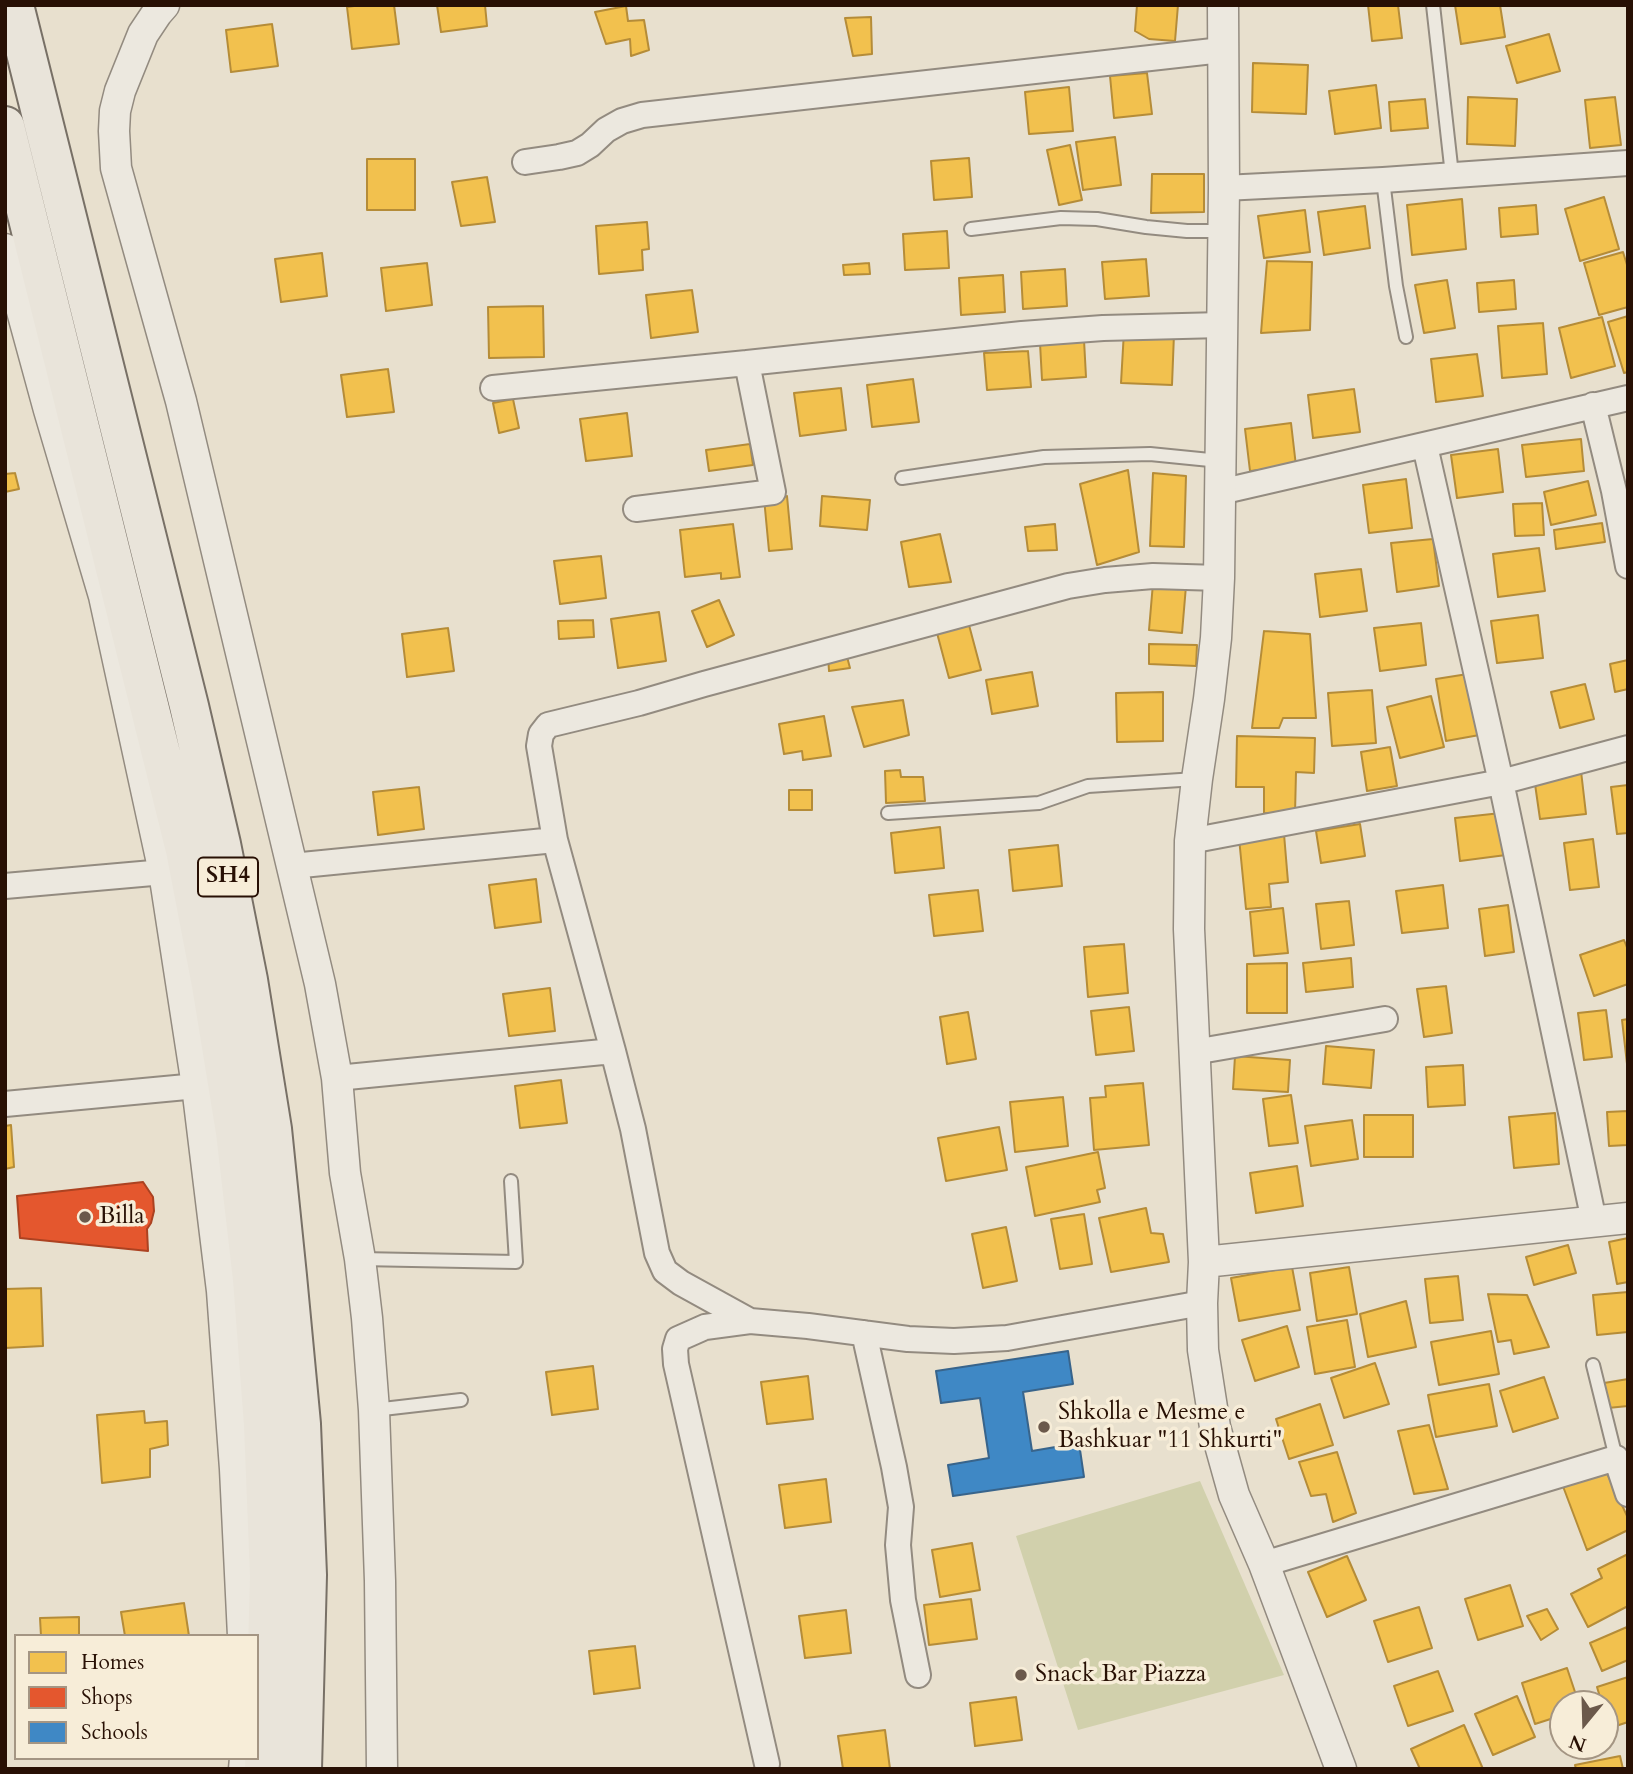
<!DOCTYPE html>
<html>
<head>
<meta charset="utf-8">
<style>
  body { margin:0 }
  #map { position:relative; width:1633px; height:1774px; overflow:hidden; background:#e8e0ce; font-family:Cardo,serif }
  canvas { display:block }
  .frame { position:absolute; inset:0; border:7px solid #281004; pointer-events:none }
  .legend { position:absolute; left:14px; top:1634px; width:245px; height:126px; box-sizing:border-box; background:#f7edd8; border:2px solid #a49583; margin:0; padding:9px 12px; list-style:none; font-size:21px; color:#281004 }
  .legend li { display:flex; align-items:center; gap:14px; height:35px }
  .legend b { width:35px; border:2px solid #a49583 }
  .north { position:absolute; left:1549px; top:1690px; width:70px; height:70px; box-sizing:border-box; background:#f7edd8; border:2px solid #a49583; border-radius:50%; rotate:199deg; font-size:19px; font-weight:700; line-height:28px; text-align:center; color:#281004 }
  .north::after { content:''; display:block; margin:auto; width:24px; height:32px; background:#6b594b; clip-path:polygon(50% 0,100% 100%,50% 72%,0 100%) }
</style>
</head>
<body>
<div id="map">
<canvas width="1633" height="1774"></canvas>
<div class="frame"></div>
<ul class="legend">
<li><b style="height:19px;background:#f2c14e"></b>Homes</li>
<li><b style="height:19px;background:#e4572e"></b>Shops</li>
<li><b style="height:19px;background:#3f88c5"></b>Schools</li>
</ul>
<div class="north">N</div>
</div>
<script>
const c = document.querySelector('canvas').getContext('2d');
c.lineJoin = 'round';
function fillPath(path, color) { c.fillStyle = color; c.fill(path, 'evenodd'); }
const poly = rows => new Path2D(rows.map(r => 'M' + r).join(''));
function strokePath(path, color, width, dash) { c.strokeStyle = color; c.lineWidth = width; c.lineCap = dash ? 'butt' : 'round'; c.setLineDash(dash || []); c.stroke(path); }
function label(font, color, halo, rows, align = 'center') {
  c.font = font + ' Cardo,serif'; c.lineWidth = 7; c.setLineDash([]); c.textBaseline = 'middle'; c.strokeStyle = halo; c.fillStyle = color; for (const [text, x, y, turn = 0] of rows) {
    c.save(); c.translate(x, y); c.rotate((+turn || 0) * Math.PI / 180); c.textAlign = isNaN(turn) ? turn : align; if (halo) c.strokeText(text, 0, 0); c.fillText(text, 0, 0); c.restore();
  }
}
fillPath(poly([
  [1200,1481,1284,1675,1078,1730,1016,1536]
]), '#d1d0ac');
const homes = poly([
  [361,5,394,5,399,44,352,49,347,7,361,5],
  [437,5,485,5,487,26,441,32,437,5],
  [1137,5,1178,5,1175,41,1149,39,1135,31,1137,5],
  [1368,5,1398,5,1402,38,1372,41,1368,5],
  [1455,5,1500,5,1505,37,1461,44,1455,5],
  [626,6,628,21,644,20,649,50,631,56,630,39,606,44,595,12,626,6],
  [871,17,872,54,853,56,845,18,871,17],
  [272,24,278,66,231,72,226,30,272,24],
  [1549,34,1560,71,1517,83,1506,46,1549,34],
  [1253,63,1308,65,1306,114,1252,112,1253,63],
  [1147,73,1152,114,1114,118,1110,76,1147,73],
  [1376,85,1381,128,1335,134,1329,91,1376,85],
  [1069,87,1073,131,1029,134,1025,92,1069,87],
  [1468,97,1517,99,1515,146,1467,144,1468,97],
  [1615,97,1621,145,1590,148,1585,100,1615,97],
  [1425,99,1428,128,1391,131,1389,102,1425,99],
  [1115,137,1121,185,1083,190,1076,142,1115,137],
  [1070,145,1082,200,1059,205,1047,150,1070,145],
  [969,158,972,197,934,200,931,161,969,158],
  [367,159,415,159,415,210,367,210,367,159],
  [1152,174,1204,174,1204,212,1151,213,1152,174],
  [487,177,495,222,461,226,452,182,487,177],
  [1604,197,1619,249,1580,261,1565,209,1604,197],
  [1462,199,1466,249,1412,255,1407,205,1462,199],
  [1536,205,1538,234,1501,237,1499,208,1536,205],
  [1365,206,1370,248,1324,255,1318,212,1365,206],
  [1305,210,1310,252,1264,258,1258,216,1305,210],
  [647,222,649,249,642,250,643,270,599,274,596,226,647,222],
  [947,231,949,268,905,270,903,234,947,231],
  [1623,252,1628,268,1628,307,1599,315,1584,263,1623,252],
  [322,253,327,296,281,302,275,259,322,253],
  [1146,259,1149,296,1105,299,1102,262,1146,259],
  [1267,261,1312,262,1310,330,1261,333,1267,261],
  [427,263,432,305,386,311,381,268,427,263],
  [869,263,870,274,844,275,843,265,869,263],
  [1065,269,1067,306,1023,309,1021,272,1065,269],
  [1003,275,1005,312,961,315,959,278,1003,275],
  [1447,280,1455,328,1424,333,1415,285,1447,280],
  [1514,280,1516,309,1479,312,1477,283,1514,280],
  [692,290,698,332,651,338,646,295,692,290],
  [543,306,544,357,489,358,488,307,543,306],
  [1628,316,1628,372,1624,373,1608,322,1628,316],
  [1602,317,1615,366,1571,378,1559,328,1602,317],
  [1543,323,1547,374,1502,378,1498,326,1543,323],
  [1124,331,1174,334,1172,385,1121,383,1124,331],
  [1084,340,1086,377,1042,380,1040,343,1084,340],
  [1028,351,1031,387,987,390,984,353,1028,351],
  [1477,354,1483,396,1436,402,1431,359,1477,354],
  [388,369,394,412,347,417,341,375,388,369],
  [913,379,919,422,872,427,867,385,913,379],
  [841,388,846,430,800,436,794,393,841,388],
  [1354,389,1360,432,1313,438,1308,395,1354,389],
  [513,399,519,428,499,433,493,403,513,399],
  [627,413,632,456,586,461,580,419,627,413],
  [1291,423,1296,466,1250,471,1245,429,1291,423],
  [1581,439,1584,471,1526,477,1522,445,1581,439],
  [750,444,753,465,709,471,706,450,750,444],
  [1498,449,1503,492,1457,498,1451,455,1498,449],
  [1128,470,1139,552,1097,565,1080,484,1128,470],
  [15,473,19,489,5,492,5,474,15,473],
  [1153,473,1186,476,1184,547,1150,546,1153,473],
  [1406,479,1412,528,1369,533,1363,485,1406,479],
  [1588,481,1596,515,1551,525,1544,492,1588,481],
  [787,496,792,549,769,551,764,498,787,496],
  [822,496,870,500,867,530,820,526,822,496],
  [1542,503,1544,535,1515,536,1513,504,1542,503],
  [1602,523,1605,542,1556,549,1554,530,1602,523],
  [733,524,740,577,721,579,721,573,685,577,680,530,733,524],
  [1055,524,1057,550,1028,551,1025,527,1055,524],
  [940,534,951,582,909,587,901,542,940,534],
  [1433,539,1439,586,1397,592,1391,543,1433,539],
  [1539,548,1545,591,1498,597,1493,554,1539,548],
  [601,556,606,598,560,604,554,561,601,556],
  [1361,569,1367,611,1320,617,1315,574,1361,569],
  [1153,583,1186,586,1182,633,1149,630,1153,583],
  [719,600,734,635,707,647,692,611,719,600],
  [659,612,666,661,618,668,611,619,659,612],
  [1538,615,1543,658,1497,663,1491,621,1538,615],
  [593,620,594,637,559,639,558,621,593,620],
  [1421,623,1426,665,1380,671,1374,628,1421,623],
  [969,625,981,670,949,678,937,633,969,625],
  [448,628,454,671,407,677,402,634,448,628],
  [1264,631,1310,634,1316,718,1283,718,1279,728,1252,728,1264,631],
  [1149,644,1197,645,1196,666,1149,664,1149,644],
  [846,653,850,668,829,671,828,656,846,653],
  [1628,660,1628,689,1615,692,1610,664,1628,660],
  [1032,672,1038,706,992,714,986,680,1032,672],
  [1474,673,1485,734,1446,741,1436,679,1474,673],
  [1585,684,1594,719,1560,728,1551,692,1585,684],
  [1372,690,1376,743,1332,746,1328,693,1372,690],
  [1163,692,1163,741,1117,742,1116,693,1163,692],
  [1431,696,1444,747,1400,758,1387,707,1431,696],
  [903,700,909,735,864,747,852,707,903,700],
  [824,716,831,756,803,760,802,751,784,754,779,724,824,716],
  [1237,736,1315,738,1314,773,1296,772,1295,814,1264,813,1264,787,1236,787,1237,736],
  [1390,747,1397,786,1367,791,1361,752,1390,747],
  [900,770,901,777,923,777,925,801,886,803,885,771,900,770],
  [1581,771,1586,814,1540,819,1534,777,1581,771],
  [1628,785,1628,833,1617,834,1611,787,1628,785],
  [419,787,424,829,378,835,373,792,419,787],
  [789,790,812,790,812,810,789,810,789,790],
  [1501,813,1506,855,1460,861,1455,818,1501,813],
  [1360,824,1365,856,1321,863,1316,831,1360,824],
  [940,827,944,868,895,873,891,833,940,827],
  [1284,834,1288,882,1269,884,1271,907,1246,909,1239,838,1284,834],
  [1593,839,1599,887,1570,890,1564,843,1593,839],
  [1058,845,1062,886,1013,891,1009,850,1058,845],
  [536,879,541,922,495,928,489,885,536,879],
  [1443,885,1448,928,1402,933,1396,891,1443,885],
  [978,890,983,931,934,936,929,895,978,890],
  [1349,901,1354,945,1321,949,1316,904,1349,901],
  [1508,905,1514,952,1485,956,1479,909,1508,905],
  [1283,908,1288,953,1254,956,1250,912,1283,908],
  [1624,940,1628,950,1628,984,1594,996,1580,955,1624,940],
  [1124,944,1128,993,1088,997,1084,947,1124,944],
  [1351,958,1353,987,1306,992,1303,963,1351,958],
  [1287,963,1287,1013,1247,1013,1247,964,1287,963],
  [1446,986,1452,1033,1424,1037,1417,989,1446,986],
  [550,988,555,1031,509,1036,503,994,550,988],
  [1129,1007,1134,1051,1096,1055,1091,1011,1129,1007],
  [1606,1010,1612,1057,1584,1060,1578,1013,1606,1010],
  [968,1012,976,1059,947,1064,940,1017,968,1012],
  [1628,1019,1628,1064,1627,1064,1622,1020,1628,1019],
  [1326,1046,1374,1050,1371,1088,1323,1084,1326,1046],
  [1235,1056,1290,1060,1288,1092,1233,1089,1235,1056],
  [1463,1065,1465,1105,1428,1107,1426,1067,1463,1065],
  [561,1080,567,1123,520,1128,515,1086,561,1080],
  [1143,1083,1149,1145,1094,1150,1090,1098,1106,1097,1105,1086,1143,1083],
  [1291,1095,1298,1143,1269,1146,1263,1099,1291,1095],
  [1063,1097,1068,1146,1015,1152,1010,1102,1063,1097],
  [1628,1111,1628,1145,1609,1146,1607,1112,1628,1111],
  [1555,1113,1559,1164,1514,1168,1509,1117,1555,1113],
  [1364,1115,1413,1115,1413,1157,1364,1157,1364,1115],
  [1352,1120,1358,1159,1311,1166,1305,1126,1352,1120],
  [11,1125,14,1167,5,1169,5,1126,11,1125],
  [999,1127,1007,1170,946,1181,938,1138,999,1127],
  [1098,1152,1105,1188,1097,1190,1100,1202,1035,1216,1026,1167,1098,1152],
  [1297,1166,1303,1206,1256,1213,1250,1173,1297,1166],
  [1146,1208,1151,1233,1163,1234,1169,1262,1111,1272,1099,1218,1146,1208],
  [1084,1214,1092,1264,1060,1269,1051,1219,1084,1214],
  [1006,1227,1017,1281,983,1288,972,1234,1006,1227],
  [1628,1238,1628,1282,1617,1284,1609,1242,1628,1238],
  [1568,1245,1576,1273,1534,1285,1526,1257,1568,1245],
  [1292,1267,1300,1310,1239,1321,1231,1278,1292,1267],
  [1349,1267,1357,1314,1317,1321,1310,1273,1349,1267],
  [1458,1276,1463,1320,1430,1323,1425,1279,1458,1276],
  [41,1288,43,1346,5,1348,5,1289,41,1288],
  [1628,1292,1628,1332,1597,1335,1593,1295,1628,1292],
  [1488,1294,1527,1295,1549,1347,1514,1354,1511,1340,1498,1342,1488,1294],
  [1406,1301,1416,1347,1368,1357,1360,1314,1406,1301],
  [1347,1320,1355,1367,1315,1374,1307,1327,1347,1320],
  [1287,1326,1299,1367,1255,1381,1242,1340,1287,1326],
  [1491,1331,1499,1374,1439,1385,1431,1342,1491,1331],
  [1375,1363,1389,1404,1344,1418,1331,1378,1375,1363],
  [593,1366,598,1409,552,1415,546,1372,593,1366],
  [808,1376,813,1419,767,1424,761,1382,808,1376],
  [1544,1377,1558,1418,1513,1432,1500,1391,1544,1377],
  [1628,1379,1628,1406,1608,1408,1604,1383,1628,1379],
  [1489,1384,1497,1426,1436,1437,1428,1395,1489,1384],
  [1320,1404,1333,1445,1289,1459,1276,1419,1320,1404],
  [144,1411,145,1423,167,1421,168,1445,150,1449,150,1477,102,1483,97,1415,144,1411],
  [1429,1425,1448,1489,1414,1494,1398,1431,1429,1425],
  [1337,1452,1356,1513,1333,1522,1326,1494,1311,1496,1299,1462,1337,1452],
  [1604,1467,1628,1518,1628,1530,1587,1550,1561,1481,1604,1467],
  [826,1479,831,1522,785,1528,779,1485,826,1479],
  [972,1543,980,1590,940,1597,932,1550,972,1543],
  [1628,1554,1628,1606,1588,1627,1571,1594,1602,1578,1598,1569,1628,1554],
  [1347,1556,1366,1600,1327,1617,1308,1572,1347,1556],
  [1510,1585,1523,1626,1478,1640,1465,1599,1510,1585],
  [971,1599,977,1639,929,1645,924,1605,971,1599],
  [184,1603,189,1636,125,1636,121,1612,184,1603],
  [1419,1607,1432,1648,1388,1662,1374,1621,1419,1607],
  [1547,1609,1558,1629,1541,1640,1527,1616,1547,1609],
  [846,1610,851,1653,805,1658,799,1616,846,1610],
  [79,1617,79,1636,41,1636,40,1618,79,1617],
  [1627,1627,1628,1660,1602,1671,1590,1643,1627,1627],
  [635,1646,640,1688,594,1694,589,1651,635,1646],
  [1567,1668,1579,1704,1563,1704,1563,1715,1535,1724,1522,1683,1567,1668],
  [1438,1671,1453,1711,1408,1726,1394,1686,1438,1671],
  [1628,1677,1628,1722,1610,1728,1605,1712,1605,1704,1602,1704,1597,1687,1628,1677],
  [1517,1696,1535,1737,1493,1755,1475,1714,1517,1696],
  [1016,1697,1022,1740,975,1746,970,1703,1016,1697],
  [1464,1725,1483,1769,1420,1769,1411,1749,1464,1725],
  [885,1730,890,1769,843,1769,838,1736,885,1730],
  [1620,1756,1623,1769,1576,1769,1575,1765,1620,1756]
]);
fillPath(homes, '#f2c14e');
strokePath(homes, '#b58c38', 2);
const shops = poly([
  [143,1182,153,1197,154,1211,151,1223,147,1229,148,1251,20,1238,17,1196,143,1182]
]);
fillPath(shops, '#e4572e');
strokePath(shops, '#ac4221', 2);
const schools = poly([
  [1068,1351,1073,1384,1023,1392,1032,1451,1079,1443,1084,1477,953,1496,948,1465,989,1458,980,1398,941,1403,936,1371,1068,1351]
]);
fillPath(schools, '#3f88c5');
strokePath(schools, '#38648b', 2);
const service = poly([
  [1433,5,1452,175],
  [1383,180,1396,286,1406,337],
  [971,229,1061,218,1097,219,1146,227,1187,231,1223,231],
  [902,478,1044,457,1150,454,1220,461],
  [888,813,1039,803,1088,786,1196,779],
  [360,1259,516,1262,511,1181],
  [1593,1365,1616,1458],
  [374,1410,461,1400]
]);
const minor = poly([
  [525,162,559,157,577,153,590,145,606,130,622,121,642,115,1222,50],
  [1224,188,1383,180,1628,163],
  [493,388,747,363],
  [1593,405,1614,491,1628,566],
  [1425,446,1501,782,1594,1221],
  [1220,492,1628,398],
  [636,509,773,492,747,363,1022,334,1103,328,1222,325],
  [1190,841,1501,782,1628,748],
  [292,866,555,840],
  [5,886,164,872],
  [1194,1052,1385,1019],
  [337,1078,613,1051],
  [5,1104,197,1086],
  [750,1321,681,1283,665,1271,657,1253,633,1129,613,1051,555,840,539,746,541,734,548,725,639,703,704,684,1068,586,1105,580,1153,576,1219,578],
  [864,1333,894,1467,901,1507,898,1545,903,1600,918,1675],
  [1264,1564,1616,1458,1628,1494],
  [767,1764,676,1364,675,1349,678,1339,705,1327,750,1321,808,1326,908,1339,954,1341,1007,1338,1202,1303]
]);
const tertiary = poly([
  [164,5,157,13,143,34,120,91,115,111,114,131,116,168,181,401,320,984,337,1078,345,1173,360,1259,367,1318,374,1410,380,1581,382,1769],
  [1223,5,1224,188,1219,578,1216,638,1209,699,1197,779,1190,841,1189,929,1204,1262,1202,1303,1203,1350,1215,1427,1234,1495,1264,1564,1341,1769],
  [5,249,49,410,104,596,164,872,197,1086,222,1291,235,1469,243,1636],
  [1204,1262,1628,1218],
  [244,1769,245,1758]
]);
const trunk = poly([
  [14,5,189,706,221,844,248,980,272,1129,287,1276,301,1424,307,1575,302,1769],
  [5,126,185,850,211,985,235,1132,252,1279,263,1425,269,1576,264,1769]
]);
strokePath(service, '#938b80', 16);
strokePath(minor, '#938b80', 28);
strokePath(tertiary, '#938b80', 33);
strokePath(trunk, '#787066', 42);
strokePath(service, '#ece8df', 12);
strokePath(minor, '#ece8df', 24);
strokePath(tertiary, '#ece8df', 30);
strokePath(trunk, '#e9e4da', 38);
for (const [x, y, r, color] of [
  [85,1217,7,"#6b594b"],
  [1044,1427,7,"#6b594b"],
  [1021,1675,7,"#6b594b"]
]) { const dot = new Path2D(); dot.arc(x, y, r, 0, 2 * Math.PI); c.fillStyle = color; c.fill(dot); strokePath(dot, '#f7edd8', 2.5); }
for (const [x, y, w] of [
  [228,877,60]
]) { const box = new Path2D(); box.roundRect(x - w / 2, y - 19.5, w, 39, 5); c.fillStyle = '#f7edd8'; c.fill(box); strokePath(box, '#281004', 2); }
label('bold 23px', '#281004', null, [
  ["SH4",228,877]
]);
label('24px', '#281004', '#f7edd8', [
  ["Billa",99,1217],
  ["Shkolla e Mesme e",1058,1413],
  ["Bashkuar \"11 Shkurti\"",1058,1441],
  ["Snack Bar Piazza",1035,1675]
], 'left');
</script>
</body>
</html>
